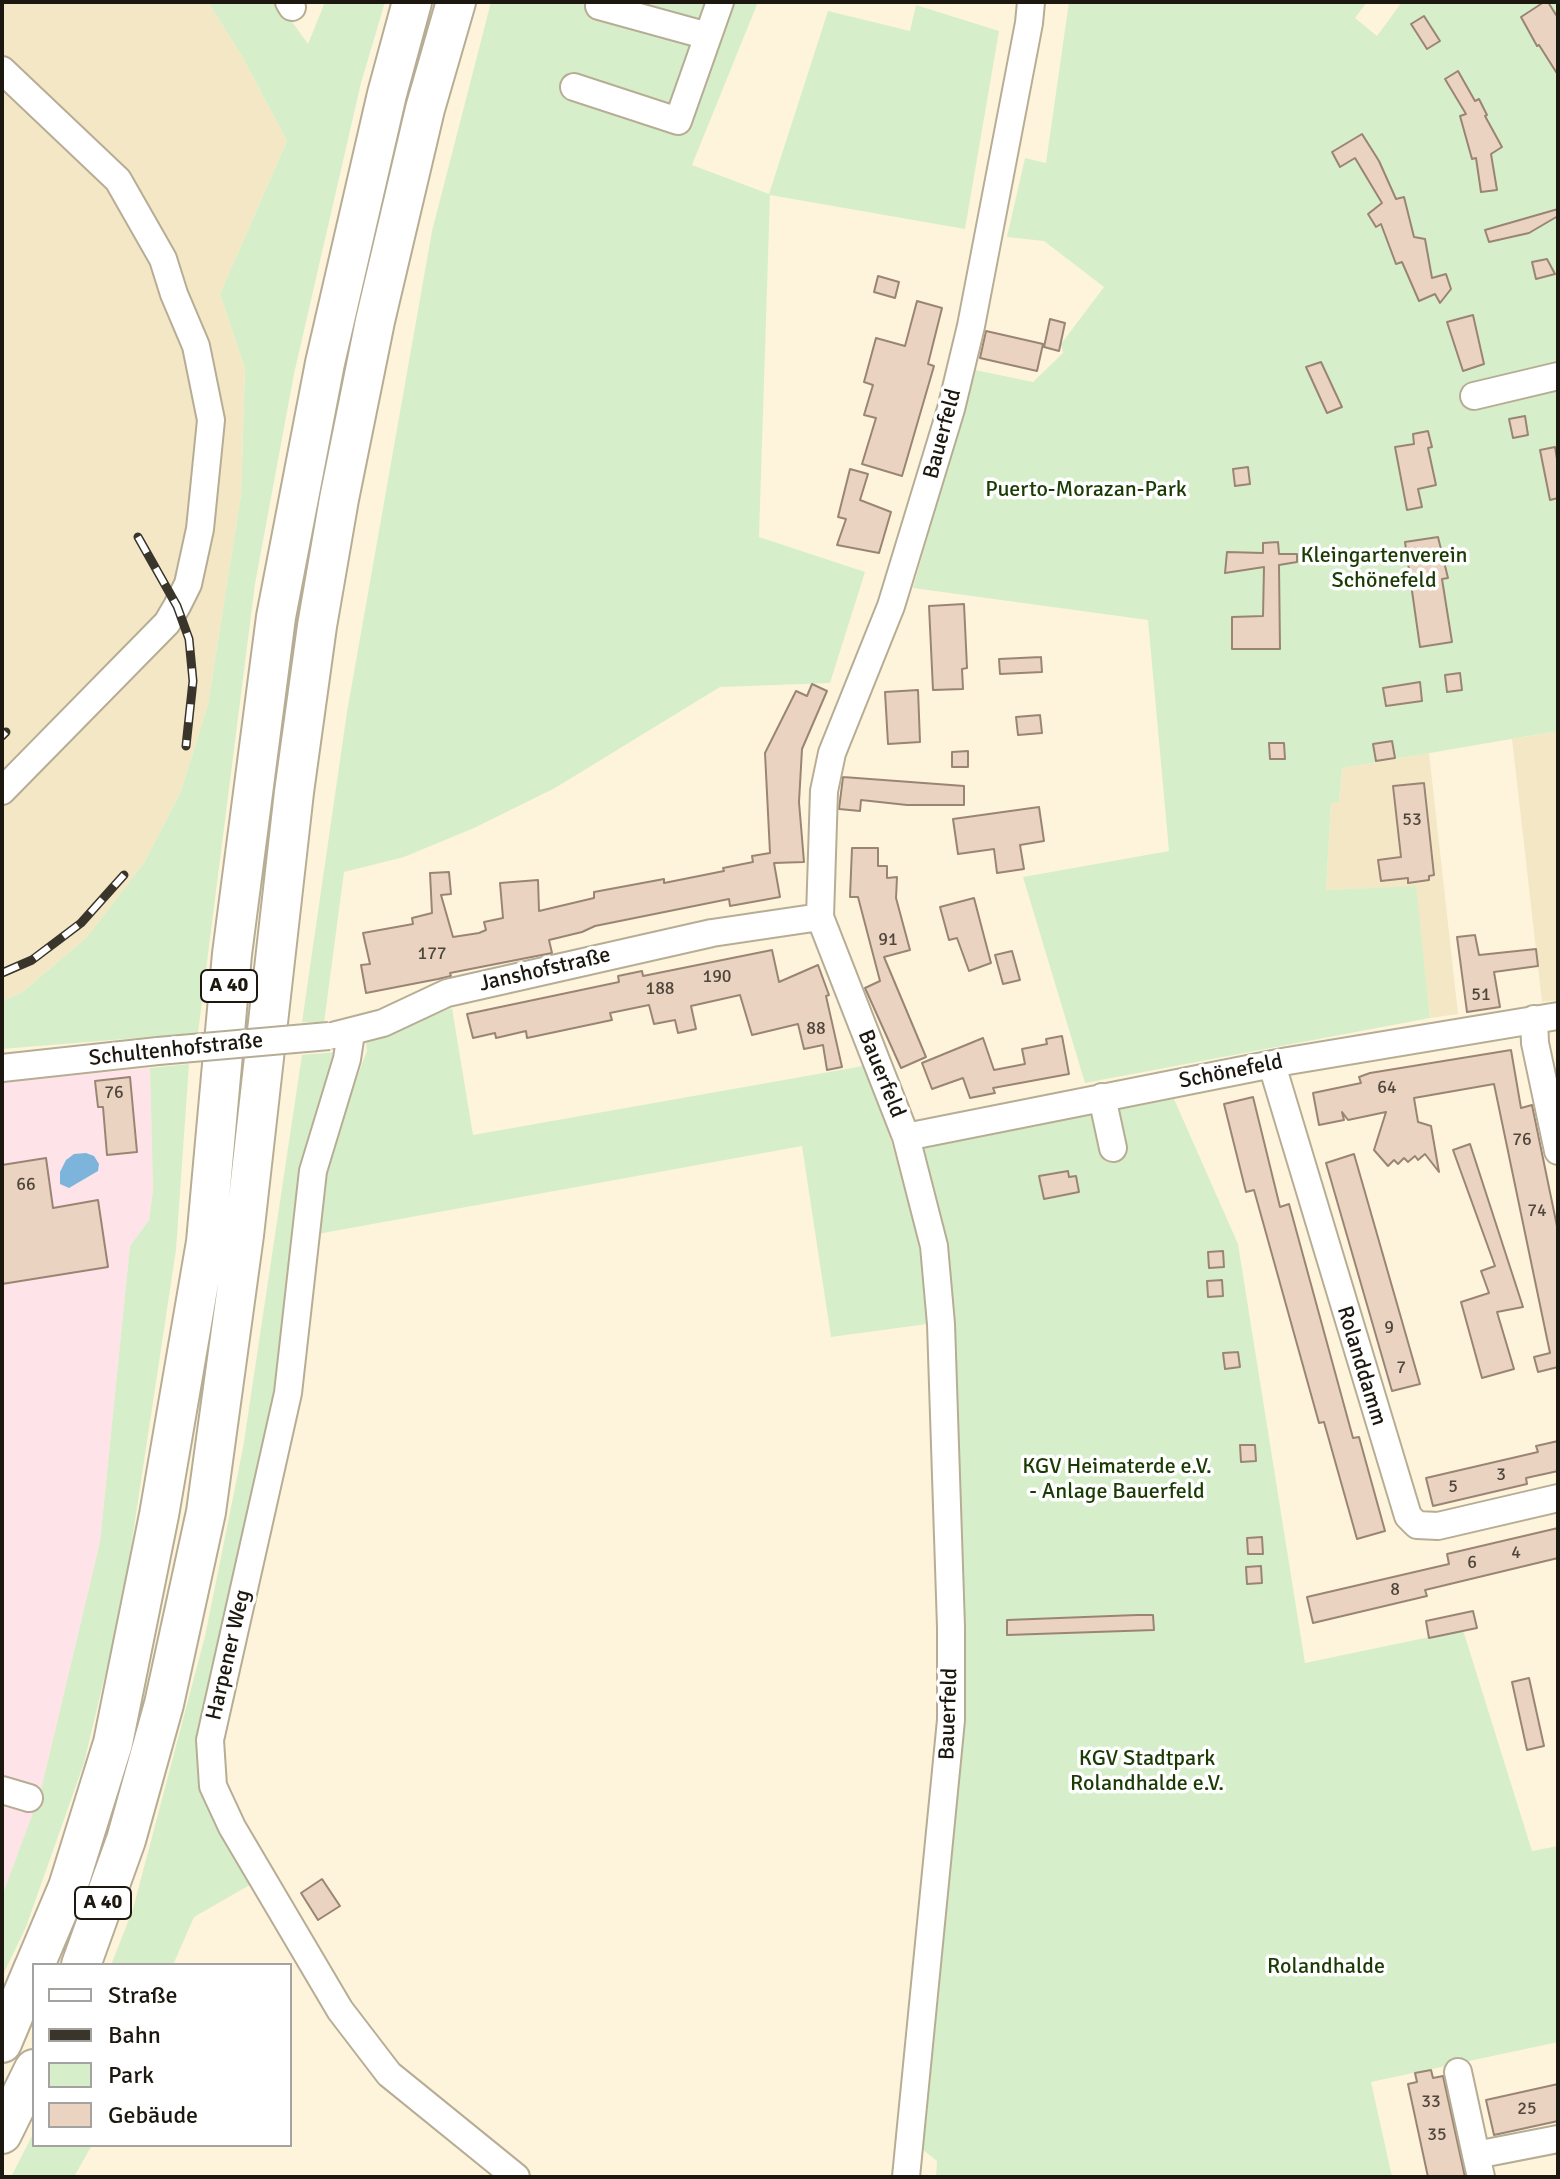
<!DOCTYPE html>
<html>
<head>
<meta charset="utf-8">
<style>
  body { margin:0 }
  #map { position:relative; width:1560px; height:2179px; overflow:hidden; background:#fef4db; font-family:Signika,sans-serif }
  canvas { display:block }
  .frame { position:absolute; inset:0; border:4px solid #1c180f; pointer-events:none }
  .legend { position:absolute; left:32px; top:1963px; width:260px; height:184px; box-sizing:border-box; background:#fff; border:2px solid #a4a39f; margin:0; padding:10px 14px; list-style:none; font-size:24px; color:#1c180f }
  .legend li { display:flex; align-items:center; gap:16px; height:40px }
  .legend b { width:40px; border:2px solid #a4a39f }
</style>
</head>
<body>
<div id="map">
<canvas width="1560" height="2179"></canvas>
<div class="frame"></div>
<ul class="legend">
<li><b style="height:10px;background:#fff"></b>Straße</li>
<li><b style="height:10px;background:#39352a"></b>Bahn</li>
<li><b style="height:22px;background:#d6efca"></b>Park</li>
<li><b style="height:22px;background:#ead3c1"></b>Gebäude</li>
</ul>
</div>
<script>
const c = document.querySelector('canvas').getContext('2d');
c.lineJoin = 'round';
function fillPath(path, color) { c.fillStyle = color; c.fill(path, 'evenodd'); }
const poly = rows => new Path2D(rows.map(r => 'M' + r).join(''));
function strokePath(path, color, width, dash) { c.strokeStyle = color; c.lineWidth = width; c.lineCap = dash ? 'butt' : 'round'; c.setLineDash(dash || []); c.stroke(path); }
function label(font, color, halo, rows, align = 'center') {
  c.font = font + ' Signika,sans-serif'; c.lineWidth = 7; c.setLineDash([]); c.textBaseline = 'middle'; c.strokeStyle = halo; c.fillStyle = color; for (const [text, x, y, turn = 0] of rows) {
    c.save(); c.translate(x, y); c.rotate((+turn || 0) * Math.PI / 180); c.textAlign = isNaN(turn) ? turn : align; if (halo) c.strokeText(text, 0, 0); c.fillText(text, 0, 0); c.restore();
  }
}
fillPath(poly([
  [150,1068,153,1190,149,1220,130,1246,100,1542,40,1794,2,1896,2,1082]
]), '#fee3e9');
fillPath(poly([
  [2,2,208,2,243,58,287,141,220,294,245,369,241,495,208,704,181,791,144,863,86,938,21,993,2,1001],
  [1558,731,1558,1000,1542,1002,1512,739],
  [1429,753,1458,1014,1430,1018,1415,887,1326,890,1331,802,1339,801,1342,768]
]), '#f4e7c6');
fillPath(poly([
  [208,2,278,2,308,44,325,2,385,2,361,83,294,374,255,584,198,1033,2,1049,2,1001,21,993,86,938,144,863,181,791,208,704,241,495,245,369,220,294,287,141,243,58],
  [491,2,758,2,692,165,769,194,828,11,910,31,916,5,999,31,965,229,770,195,759,537,865,572,830,683,720,687,555,788,474,828,404,857,344,872,324,1023,302,1022,347,712,432,231],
  [1069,2,1367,2,1355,18,1377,36,1402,2,1558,2,1558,731,1342,768,1339,802,1331,803,1326,890,1416,886,1430,1018,1085,1083,1023,877,1169,851,1148,620,913,588,975,370,1033,382,1063,353,1061,344,1104,287,1044,241,1007,237,1025,158,1046,163],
  [452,1008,473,1135,863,1066,888,1131,909,1201,921,1259,927,1324,831,1337,802,1146,312,1235,325,1160,367,1051,366,1043],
  [337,1052,280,1392,204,1736,200,1792,255,1882,194,1917,173,1965,111,1965,133,1909,205,1636,243,1448,302,1055],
  [189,1064,176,1250,123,1600,84,1763,26,1927,2,1977,2,1896,40,1794,100,1542,130,1246,149,1220,153,1190,150,1068],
  [1174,1099,1238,1244,1305,1663,1463,1630,1532,1851,1558,1846,1558,2042,1371,2082,1392,2177,936,2177,937,2161,922,2149,964,1715,960,1467,947,1246,924,1147],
  [34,2132,34,2145,92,2145,74,2177,11,2177]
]), '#d6efca');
fillPath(poly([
  [86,1153,94,1156,99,1164,98,1171,69,1188,60,1184,60,1172,66,1160,74,1154]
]), '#7db4dc');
const building = poly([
  [1544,2,1548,2,1558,18,1558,75,1539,45,1537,46,1521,17,1544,2],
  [1424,16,1440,41,1427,49,1411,24,1424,16],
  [1458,71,1475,101,1479,99,1487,115,1485,116,1502,147,1491,154,1497,190,1481,192,1476,158,1472,159,1460,116,1466,114,1445,79,1458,71],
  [1362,134,1379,161,1396,199,1404,197,1414,237,1425,239,1432,278,1446,274,1451,289,1440,303,1435,294,1419,301,1402,262,1396,264,1381,224,1376,227,1368,214,1382,203,1355,158,1340,167,1332,152,1362,134],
  [1558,209,1558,216,1529,233,1489,242,1485,230,1558,209],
  [1547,259,1555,274,1536,279,1532,262,1547,259],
  [878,276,899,282,895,298,874,292,878,276],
  [917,301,942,308,928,364,934,366,902,476,862,464,876,418,864,415,873,385,864,382,876,338,905,346,917,301],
  [1473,315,1484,364,1463,371,1447,322,1473,315],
  [1050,319,1065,323,1059,351,1044,347,1050,319],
  [986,331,1043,344,1037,371,980,358,986,331],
  [1321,362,1342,407,1327,413,1306,367,1321,362],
  [1525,416,1528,435,1513,438,1509,419,1525,416],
  [1428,431,1432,447,1428,448,1436,485,1418,489,1422,507,1407,510,1395,447,1414,444,1413,434,1428,431],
  [1555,447,1558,465,1558,498,1550,500,1540,450,1555,447],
  [1248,467,1250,484,1235,486,1233,469,1248,467],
  [850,469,868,474,860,500,891,512,879,553,837,545,846,519,838,517,850,469],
  [1438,537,1448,578,1442,579,1452,642,1420,647,1405,542,1438,537],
  [1278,542,1279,554,1297,554,1297,562,1279,565,1280,649,1232,649,1232,617,1263,616,1264,567,1225,573,1227,552,1263,553,1263,543,1278,542],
  [964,604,967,668,962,669,963,689,933,690,929,606,964,604],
  [1041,657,1042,672,1000,674,999,659,1041,657],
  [1460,673,1462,690,1447,692,1445,675,1460,673],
  [1420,682,1422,701,1386,706,1383,688,1420,682],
  [812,684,827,691,802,749,799,802,804,862,774,863,780,897,730,906,729,899,595,926,582,932,549,940,552,953,450,973,451,976,438,979,366,993,361,965,370,964,363,933,413,924,412,918,432,913,430,873,449,872,451,894,441,895,453,937,479,933,486,930,484,922,503,918,500,883,538,880,539,911,594,898,594,892,664,879,664,883,724,871,723,868,753,862,752,856,770,853,765,753,796,691,807,696,812,684],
  [918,690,920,742,888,744,885,692,918,690],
  [1040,715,1042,733,1018,735,1016,717,1040,715],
  [1392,741,1395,758,1376,761,1373,744,1392,741],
  [1269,743,1284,743,1285,759,1270,759,1269,743],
  [968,751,968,767,952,767,952,752,968,751],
  [843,777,964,786,964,805,907,805,861,800,860,811,839,809,843,777],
  [1424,783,1434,875,1429,876,1429,880,1408,883,1408,878,1381,881,1378,860,1401,857,1393,786,1424,783],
  [1039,807,1044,841,1020,845,1024,869,997,873,994,849,958,854,953,819,1039,807],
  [852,848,878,848,878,866,887,866,887,878,897,877,896,898,910,950,884,957,926,1057,901,1068,865,988,880,981,858,897,850,897,852,848],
  [974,898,991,963,969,971,957,938,949,940,940,907,974,898],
  [1475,935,1479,955,1536,949,1538,966,1494,972,1500,1007,1467,1012,1457,937,1475,935],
  [772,950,779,982,818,965,829,995,826,996,842,1067,827,1070,823,1045,804,1049,798,1024,752,1035,740,995,691,1006,696,1029,678,1033,675,1020,654,1024,649,1005,610,1013,612,1020,527,1038,526,1031,496,1038,495,1033,473,1038,467,1014,619,982,618,976,642,971,643,976,772,950],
  [1012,951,1020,980,1003,984,995,955,1012,951],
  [1062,1036,1069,1074,993,1088,995,1093,970,1098,963,1078,932,1089,922,1063,983,1038,994,1070,1025,1064,1022,1049,1047,1044,1046,1039,1062,1036],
  [1511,1050,1521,1108,1532,1105,1558,1231,1558,1367,1538,1372,1534,1357,1550,1353,1494,1084,1414,1098,1418,1122,1431,1126,1439,1172,1425,1154,1418,1160,1415,1156,1408,1162,1404,1158,1398,1164,1394,1160,1388,1166,1374,1150,1386,1112,1348,1120,1342,1112,1344,1120,1319,1125,1313,1093,1361,1083,1359,1077,1370,1073,1511,1050],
  [130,1077,137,1152,107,1155,103,1107,98,1107,95,1081,130,1077],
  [1253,1097,1280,1207,1289,1204,1353,1438,1359,1437,1385,1531,1357,1539,1324,1422,1319,1423,1254,1190,1246,1192,1224,1104,1253,1097],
  [1470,1144,1523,1307,1497,1312,1514,1369,1482,1378,1461,1302,1489,1293,1481,1271,1495,1266,1453,1150,1470,1144],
  [1354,1154,1420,1384,1392,1391,1326,1163,1354,1154],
  [46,1158,53,1208,98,1200,108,1267,2,1284,2,1165,46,1158],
  [1068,1171,1069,1177,1076,1176,1079,1192,1044,1199,1039,1176,1068,1171],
  [1223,1251,1224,1267,1209,1268,1208,1252,1223,1251],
  [1222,1280,1223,1296,1208,1297,1207,1281,1222,1280],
  [1238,1352,1240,1367,1225,1369,1223,1353,1238,1352],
  [1558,1441,1558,1471,1526,1478,1527,1484,1433,1506,1426,1478,1538,1452,1536,1446,1558,1441],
  [1240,1445,1255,1445,1256,1461,1241,1462,1240,1445],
  [1558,1528,1558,1558,1425,1590,1427,1596,1313,1623,1307,1597,1449,1564,1447,1554,1558,1528],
  [1262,1537,1263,1554,1248,1554,1247,1538,1262,1537],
  [1261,1566,1262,1583,1247,1584,1246,1567,1261,1566],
  [1473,1611,1477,1628,1429,1638,1426,1621,1473,1611],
  [1137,1615,1153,1615,1154,1630,1007,1635,1007,1620,1137,1615],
  [1529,1678,1544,1746,1527,1750,1512,1682,1529,1678],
  [322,1879,340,1906,318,1920,301,1893,322,1879],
  [1431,2070,1433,2078,1443,2076,1465,2177,1428,2177,1408,2084,1417,2082,1415,2073,1431,2070],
  [1558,2084,1558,2121,1494,2135,1486,2100,1558,2084]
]);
fillPath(building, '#ead3c1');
strokePath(building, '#9a8575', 2);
const minor = poly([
  [289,2,292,7],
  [599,6,708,36],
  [2,70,118,180,163,259,174,294,196,346,211,420,200,529,188,584,177,606,167,623,2,791],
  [574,87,678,121,720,2],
  [1474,396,1558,376],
  [1534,1019,1535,1043,1558,1151],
  [351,1033,347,1059,313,1171,288,1393,210,1740,213,1786,232,1827,340,2010,389,2074,516,2177],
  [336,1035,383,1023,447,993,712,933,820,917],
  [1272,1065,1408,1516,1417,1525,1438,1526,1558,1498],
  [2,1068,158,1051],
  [1102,1097,1113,1148],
  [906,1137,1288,1061,1558,1016],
  [2,1790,29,1798],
  [1458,2072,1476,2155],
  [906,2177,951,1720,951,1627,941,1324,934,1246,906,1137,820,917,824,791,832,753,891,606,951,409,971,326,1029,23,1031,2],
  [1481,2177,1476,2155,1558,2139]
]);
const highway = poly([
  [35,1965,68,1887,113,1743,159,1515,206,1242,232,954,276,617,325,363,387,94,412,2],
  [81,1965,126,1840,164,1704,206,1512,244,1235,294,792,317,626,339,499,375,321,425,109,456,2],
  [2,2043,34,1967],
  [2,2134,34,2069]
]);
strokePath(minor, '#b7ad95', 30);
strokePath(highway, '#b7ad95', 42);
strokePath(minor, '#fff', 26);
strokePath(highway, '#fff', 38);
const rail = poly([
  [138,537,177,606,189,639,193,681,186,746],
  [2,736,6,732],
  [2,973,32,960,81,923,124,875]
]);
strokePath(rail, '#39352a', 9);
strokePath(rail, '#fff', 6, [18]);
const minorBridge = poly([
  [158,1051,329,1036]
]);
strokePath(minorBridge, '#b7ad95', 30, []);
strokePath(minorBridge, '#fff', 26);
label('18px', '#50473c', null, [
  ["53",1412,820],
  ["91",888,940],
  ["177",432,954],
  ["190",717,977],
  ["188",660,989],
  ["51",1481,995],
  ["88",816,1029],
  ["64",1387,1088],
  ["76",114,1093],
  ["76",1522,1140],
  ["66",26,1185],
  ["74",1537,1211],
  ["9",1389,1328],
  ["7",1401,1368],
  ["3",1501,1475],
  ["5",1453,1487],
  ["4",1516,1553],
  ["6",1472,1563],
  ["8",1395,1590],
  ["33",1431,2102],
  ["25",1527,2109],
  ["35",1437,2135]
]);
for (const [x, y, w] of [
  [229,986,56],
  [103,1903,56]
]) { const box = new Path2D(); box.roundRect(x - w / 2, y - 16, w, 32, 6); c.fillStyle = '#fff'; c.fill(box); strokePath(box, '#1c180f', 2); }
label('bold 20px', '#1c180f', null, [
  ["A 40",229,986],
  ["A 40",103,1903]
]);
label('22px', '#1c180f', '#fff', [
  ["Bauerfeld",943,434,-75],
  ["Janshofstraße",545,970,-13],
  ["Schultenhofstraße",176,1050,-6],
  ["Schönefeld",1231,1072,-11],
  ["Bauerfeld",881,1074,68],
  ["Rolanddamm",1361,1366,73],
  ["Harpener Weg",229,1655,-77],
  ["Bauerfeld",949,1714,-88]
]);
label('22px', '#1b3b04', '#fff', [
  ["Puerto-Morazan-Park",1086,490],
  ["Kleingartenverein",1384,556],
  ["Schönefeld",1384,581],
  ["KGV Heimaterde e.V.",1117,1467],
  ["- Anlage Bauerfeld",1117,1492],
  ["KGV Stadtpark",1147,1759],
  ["Rolandhalde e.V.",1147,1784],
  ["Rolandhalde",1326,1967]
]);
</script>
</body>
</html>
